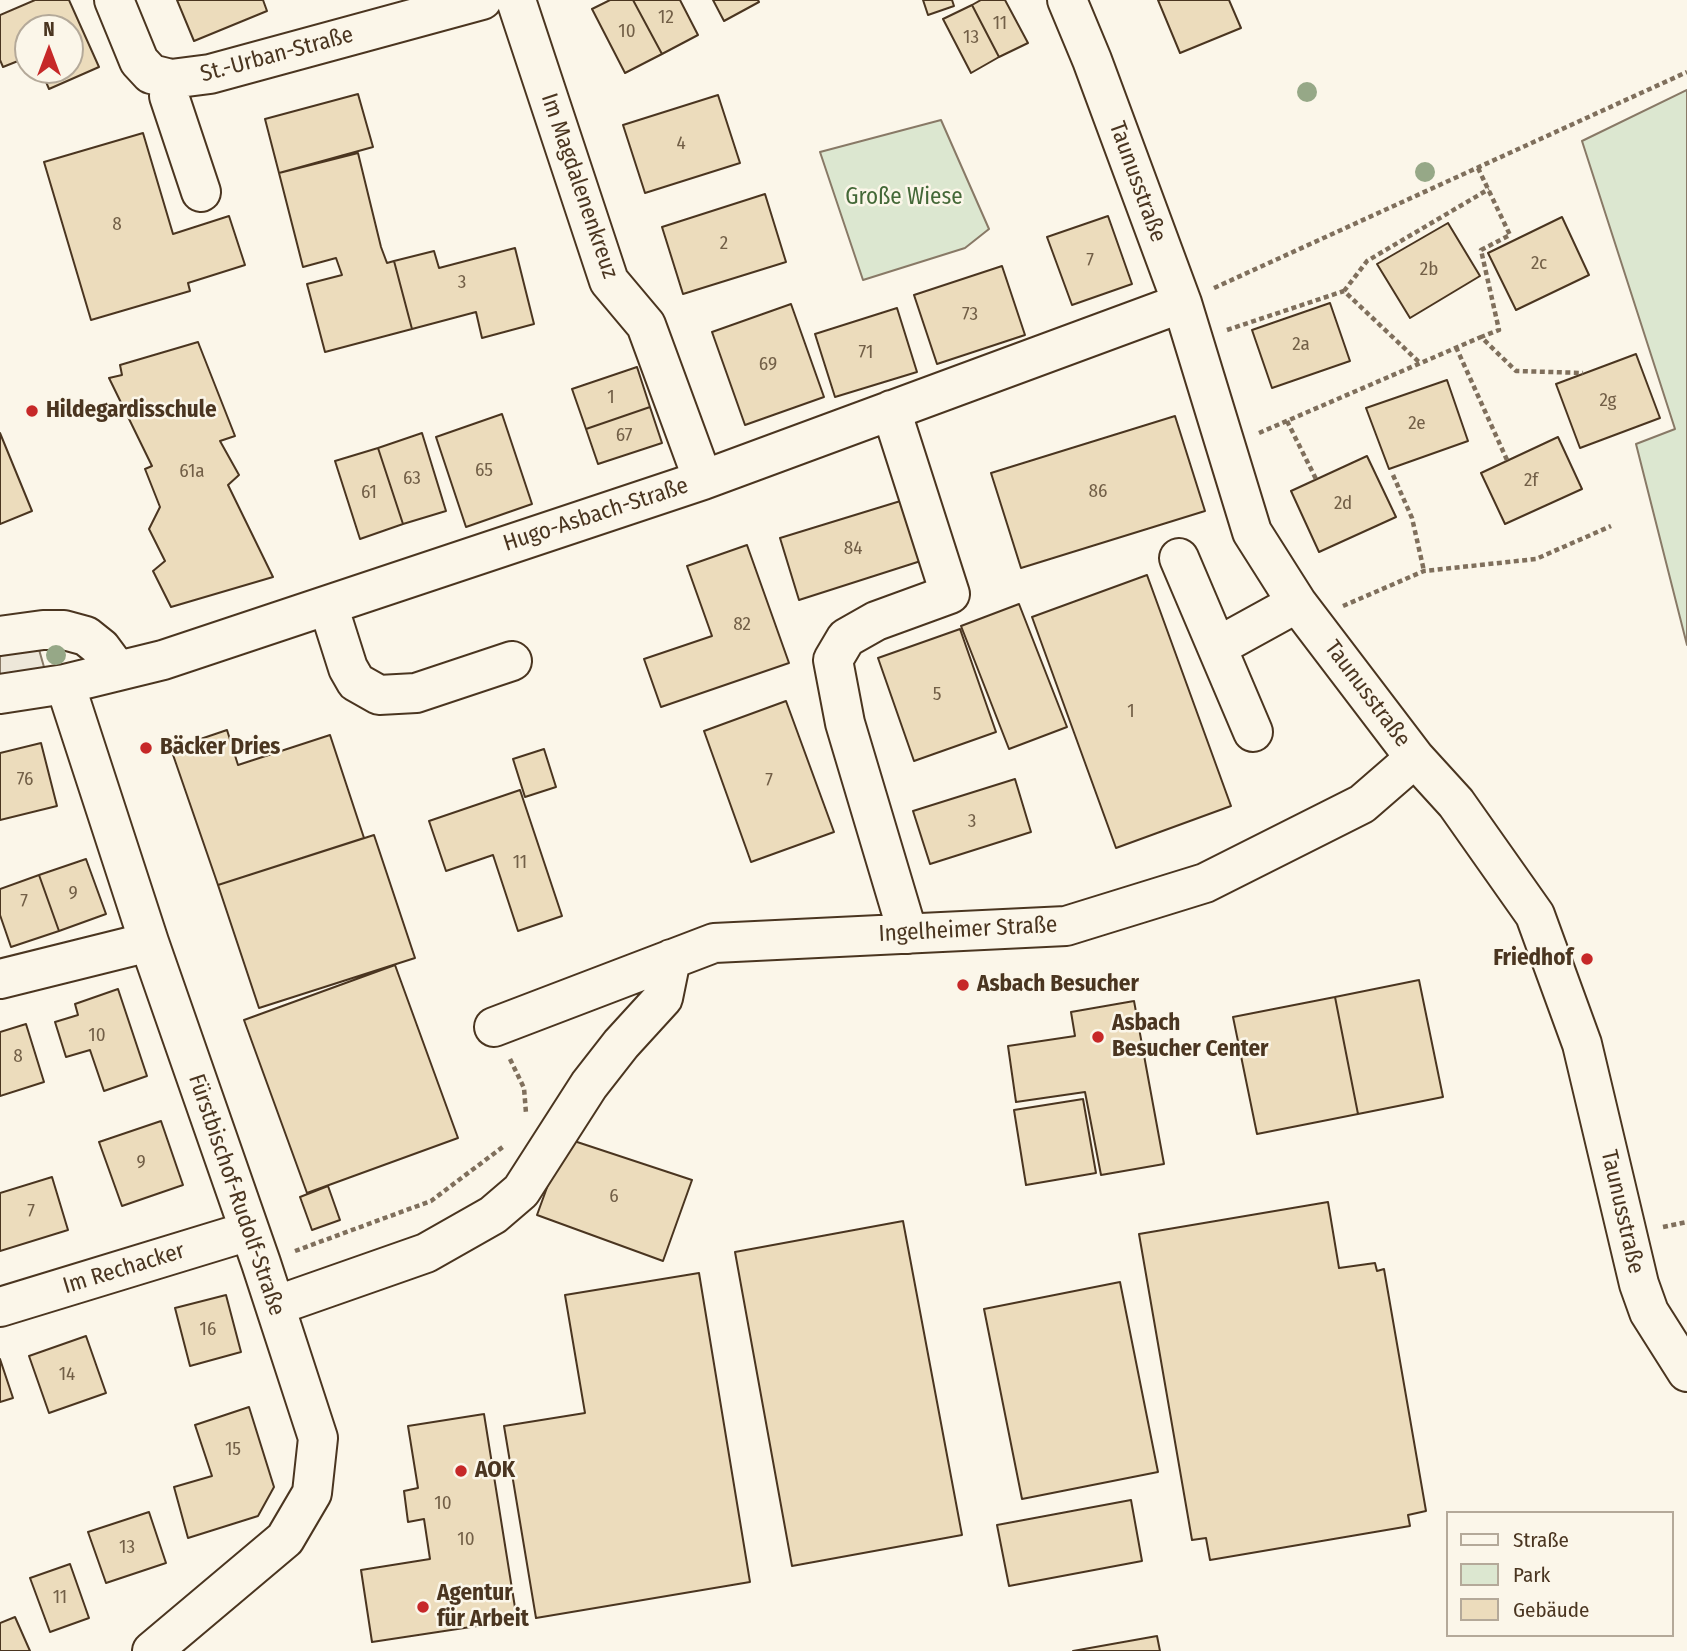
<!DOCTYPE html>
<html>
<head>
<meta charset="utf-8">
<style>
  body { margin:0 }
  #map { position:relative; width:1687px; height:1651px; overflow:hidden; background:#fbf6e9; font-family:"Fira Sans Condensed",sans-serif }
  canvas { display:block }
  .legend { position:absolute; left:1446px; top:1511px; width:228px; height:126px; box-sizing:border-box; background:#fbf6e9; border:2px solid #b4a999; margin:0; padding:9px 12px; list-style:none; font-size:21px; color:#4a3520 }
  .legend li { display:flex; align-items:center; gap:14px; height:35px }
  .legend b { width:35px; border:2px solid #b4a999 }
  .north { position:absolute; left:14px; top:14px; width:70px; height:70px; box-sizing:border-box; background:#fbf6e9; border:2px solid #b4a999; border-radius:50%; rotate:0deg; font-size:19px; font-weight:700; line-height:28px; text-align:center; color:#4a3520 }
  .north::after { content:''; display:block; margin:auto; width:24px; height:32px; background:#c62828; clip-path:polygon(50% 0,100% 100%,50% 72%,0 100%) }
</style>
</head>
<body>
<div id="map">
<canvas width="1687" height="1651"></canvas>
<ul class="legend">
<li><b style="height:9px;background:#fbf6e9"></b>Straße</li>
<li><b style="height:19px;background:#dce7d0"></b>Park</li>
<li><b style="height:19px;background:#ecdcbc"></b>Gebäude</li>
</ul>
<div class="north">N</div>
</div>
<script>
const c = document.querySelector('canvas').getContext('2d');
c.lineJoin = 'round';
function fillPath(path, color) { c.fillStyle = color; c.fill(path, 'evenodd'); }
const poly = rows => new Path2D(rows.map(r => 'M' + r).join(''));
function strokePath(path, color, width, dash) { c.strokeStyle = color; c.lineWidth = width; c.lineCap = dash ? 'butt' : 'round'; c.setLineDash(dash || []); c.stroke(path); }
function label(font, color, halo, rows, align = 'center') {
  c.font = font + ' "Fira Sans Condensed",sans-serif'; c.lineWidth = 5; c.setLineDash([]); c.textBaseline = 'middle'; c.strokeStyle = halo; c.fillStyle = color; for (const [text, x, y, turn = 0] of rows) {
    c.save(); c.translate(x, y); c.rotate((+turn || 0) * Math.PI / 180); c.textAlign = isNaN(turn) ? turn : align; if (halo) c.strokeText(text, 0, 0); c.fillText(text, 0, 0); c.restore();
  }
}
const green = poly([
  [1687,90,1687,645,1636,444,1675,429,1582,141,1687,90],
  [941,120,989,229,965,248,863,280,820,152,941,120]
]);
fillPath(green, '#dce7d0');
strokePath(green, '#887966', 2);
const parking = poly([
  [38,646,44,667,41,672,0,679,0,649,38,646]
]);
fillPath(parking, '#ede7d9');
strokePath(parking, '#887966', 2);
const building = poly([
  [35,0,69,0,99,67,49,89,41,70,70,70,70,28,28,28,28,57,3,67,0,60,0,15,35,0],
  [177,0,263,0,267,11,194,41,177,0],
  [610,0,633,0,662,54,625,73,592,9,610,0],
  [633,0,680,0,698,35,662,54,633,0],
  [713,0,758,0,759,2,724,21,713,0],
  [923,0,952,0,954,6,928,15,923,0],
  [981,0,1005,0,1028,43,999,57,972,5,981,0],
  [1158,0,1229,0,1241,28,1180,53,1158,0],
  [972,5,999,57,971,73,943,19,972,5],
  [358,94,373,147,279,173,265,119,358,94],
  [718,95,740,163,645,193,623,125,718,95],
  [143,133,173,234,229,216,245,265,188,283,190,291,91,320,44,162,143,133],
  [358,153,381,247,387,263,394,261,412,329,325,352,307,284,342,275,336,258,303,267,279,173,358,153],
  [765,194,786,262,683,294,662,227,765,194],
  [1108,216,1132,284,1072,305,1047,237,1108,216],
  [1562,217,1589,275,1516,310,1488,253,1562,217],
  [1448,223,1480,276,1410,318,1377,264,1448,223],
  [515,248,534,324,482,338,476,312,412,329,394,261,434,251,439,268,515,248],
  [1002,266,1025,335,937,364,914,295,1002,266],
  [1330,303,1350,361,1272,388,1252,330,1330,303],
  [791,304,824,397,745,425,712,332,791,304],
  [897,308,917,372,835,397,815,334,897,308],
  [198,342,235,436,220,441,239,475,228,485,273,577,171,607,153,571,165,561,149,529,160,507,145,469,152,466,109,378,122,375,120,365,198,342],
  [1636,354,1660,418,1580,448,1556,384,1636,354],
  [637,367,650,407,586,429,572,389,637,367],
  [1447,380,1468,441,1389,469,1366,408,1447,380],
  [650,407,662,443,598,464,586,429,650,407],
  [502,414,532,504,466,527,436,437,502,414],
  [1175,416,1205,511,1021,568,991,473,1175,416],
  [0,433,32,511,0,524,0,433],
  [422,433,446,511,403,524,378,448,422,433],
  [1558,437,1582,489,1505,524,1481,473,1558,437],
  [378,448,403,524,360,539,335,461,378,448],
  [1367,456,1396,517,1319,552,1291,491,1367,456],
  [907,499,927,559,799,600,780,538,907,499],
  [747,545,789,663,661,707,644,659,712,636,687,566,747,545],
  [1147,575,1231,806,1116,848,1032,617,1147,575],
  [1019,604,1067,727,1009,749,961,626,1019,604],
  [960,629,996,732,914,761,878,658,960,629],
  [786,701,834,832,751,862,704,731,786,701],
  [227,730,238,765,330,735,364,838,218,885,171,749,227,730],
  [41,743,57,806,0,820,0,753,41,743],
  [544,749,556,787,525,797,513,759,544,749],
  [1015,779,1031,832,930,864,913,811,1015,779],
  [520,790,562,916,518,931,493,855,446,871,429,821,520,790],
  [374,835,415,958,259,1008,218,885,374,835],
  [86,859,106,914,59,931,39,875,86,859],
  [39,875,59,931,11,947,0,915,0,889,39,875],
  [395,965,458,1138,307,1193,244,1020,395,965],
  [1419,980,1443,1097,1358,1114,1335,997,1419,980],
  [118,989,147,1076,104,1091,90,1050,66,1057,55,1022,78,1015,75,1004,118,989],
  [1335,997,1358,1114,1257,1134,1233,1017,1335,997],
  [1134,1001,1164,1164,1101,1175,1085,1092,1016,1102,1008,1046,1075,1036,1071,1012,1134,1001],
  [26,1024,44,1082,0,1096,0,1032,26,1024],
  [1083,1099,1096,1173,1026,1185,1014,1110,1083,1099],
  [161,1121,183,1185,122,1206,99,1142,161,1121],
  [565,1138,692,1180,663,1261,537,1215,565,1138],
  [52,1177,68,1230,0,1251,0,1193,52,1177],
  [328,1186,340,1220,312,1230,300,1197,328,1186],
  [1328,1202,1339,1268,1375,1263,1377,1271,1384,1269,1426,1511,1408,1515,1410,1526,1210,1560,1206,1538,1192,1540,1139,1234,1328,1202],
  [903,1221,962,1535,792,1566,735,1252,903,1221],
  [699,1273,750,1582,536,1618,504,1426,585,1413,565,1295,699,1273],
  [1120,1282,1158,1472,1022,1499,984,1309,1120,1282],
  [226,1295,241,1352,190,1366,175,1308,226,1295],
  [86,1336,106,1393,49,1413,29,1356,86,1336],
  [0,1359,13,1398,0,1402,0,1359],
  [249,1407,274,1487,258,1516,188,1538,174,1487,212,1476,195,1425,249,1407],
  [484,1414,517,1620,372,1642,361,1570,430,1559,424,1519,408,1522,404,1491,418,1488,408,1426,484,1414],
  [1131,1500,1142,1561,1009,1586,997,1525,1131,1500],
  [149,1512,166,1563,106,1583,88,1532,149,1512],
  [70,1564,89,1618,50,1632,30,1578,70,1564],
  [15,1617,30,1651,0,1651,0,1623,15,1617],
  [1157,1636,1160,1651,1073,1651,1157,1636]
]);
fillPath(building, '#ecdcbc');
strokePath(building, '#4a3520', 2);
const minor = poly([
  [114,0,139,61,151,74,171,79,210,74,482,0],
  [516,0,609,281,646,325,703,480],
  [1067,0,1092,60,1182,303,1252,532,1297,603,1415,758,1456,803,1535,915,1582,1044,1639,1284,1649,1312,1687,1372],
  [171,79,169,96,201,192],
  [891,410,950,594,876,621,846,638,833,660,845,723,908,934],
  [1179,558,1253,732],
  [328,605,348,668,356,682,379,695,416,693,512,661],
  [0,636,43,630,64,630,86,636,101,648,118,671],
  [1217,647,1297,603],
  [65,684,149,942,261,1263,318,1438,312,1493,285,1539,152,1651],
  [0,694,65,684,163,660,703,480,1182,303],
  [0,979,149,942],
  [494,1027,714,943,1066,926,1205,883,1362,804,1415,758],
  [275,1306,426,1253,493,1215,521,1191,589,1085,621,1044,663,998,671,959],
  [0,1307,249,1231]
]);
strokePath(minor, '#4a3520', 42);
strokePath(poly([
  [1478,168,1510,235,1481,250,1499,330,1481,337],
  [1214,288,1687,72],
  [1344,291,1367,261,1489,189],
  [1227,330,1344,291,1420,363],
  [1456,347,1507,460],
  [1287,421,1316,479],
  [1259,433,1481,337,1516,371,1583,373],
  [1393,475,1412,518,1424,571],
  [1343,606,1424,571,1536,559,1611,526],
  [510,1059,524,1088,526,1113],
  [1663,1227,1687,1222],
  [295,1251,431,1201,504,1146]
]), '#7f6f5c', 4.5, [5, 3.5]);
strokePath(minor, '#fbf6e9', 38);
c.fillStyle = '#96a887';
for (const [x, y] of [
  [1307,92],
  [1425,172],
  [56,655]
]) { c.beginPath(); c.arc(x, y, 10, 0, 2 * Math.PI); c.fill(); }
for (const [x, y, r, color] of [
  [32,411,7,"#c62828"],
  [146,748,7,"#c62828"],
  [1587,959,7,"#c62828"],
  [963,985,7,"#c62828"],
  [1098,1037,7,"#c62828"],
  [461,1471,7,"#c62828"],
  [423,1607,7,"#c62828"]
]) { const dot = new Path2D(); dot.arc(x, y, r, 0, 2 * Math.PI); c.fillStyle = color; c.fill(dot); strokePath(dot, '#fbf6e9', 2.5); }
label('19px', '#725f47', null, [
  ["12",666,18],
  ["11",1000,24],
  ["10",627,32],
  ["13",971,38],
  ["4",681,144],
  ["8",117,225],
  ["2",724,244],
  ["7",1090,261],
  ["2c",1539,264],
  ["2b",1429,270],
  ["3",462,283],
  ["73",970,315],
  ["2a",1301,345],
  ["71",866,353],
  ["69",768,365],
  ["1",611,398],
  ["2g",1608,401],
  ["2e",1417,424],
  ["67",624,436],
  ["65",484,471],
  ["61a",192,472],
  ["63",412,479],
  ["2f",1531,481],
  ["86",1098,492],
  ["61",369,493],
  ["2d",1343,504],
  ["84",853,549],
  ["82",742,625],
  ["5",937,695],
  ["1",1131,712],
  ["76",25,780],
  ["7",769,781],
  ["3",972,822],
  ["11",520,863],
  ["9",73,894],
  ["7",24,902],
  ["10",97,1036],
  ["8",18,1057],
  ["9",141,1163],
  ["6",614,1197],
  ["7",31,1212],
  ["16",208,1330],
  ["14",67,1375],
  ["15",233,1450],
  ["10",443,1504],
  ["10",466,1540],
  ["13",127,1548],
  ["11",60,1598]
]);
label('23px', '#4a3520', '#fbf6e9', [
  ["St.-Urban-Straße",277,55,-15],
  ["Taunusstraße",1137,182,70],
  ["Im Magdalenenkreuz",579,186,71],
  ["Hugo-Asbach-Straße",596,515,-18],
  ["Taunusstraße",1367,694,53],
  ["Ingelheimer Straße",968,930,-3],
  ["Fürstbischof-Rudolf-Straße",236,1195,71],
  ["Taunusstraße",1622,1212,77],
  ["Im Rechacker",124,1269,-17]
]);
label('23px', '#436837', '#fbf6e9', [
  ["Große Wiese",904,198]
]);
label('bold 23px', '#4a3520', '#fbf6e9', [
  ["Hildegardisschule",46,411],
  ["Bäcker Dries",160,748],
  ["Friedhof",1573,959,"right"],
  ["Asbach Besucher",977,985],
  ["Asbach",1112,1024],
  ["Besucher Center",1112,1050],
  ["AOK",475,1471],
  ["Agentur",437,1594],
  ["für Arbeit",437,1620]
], 'left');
</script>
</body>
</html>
